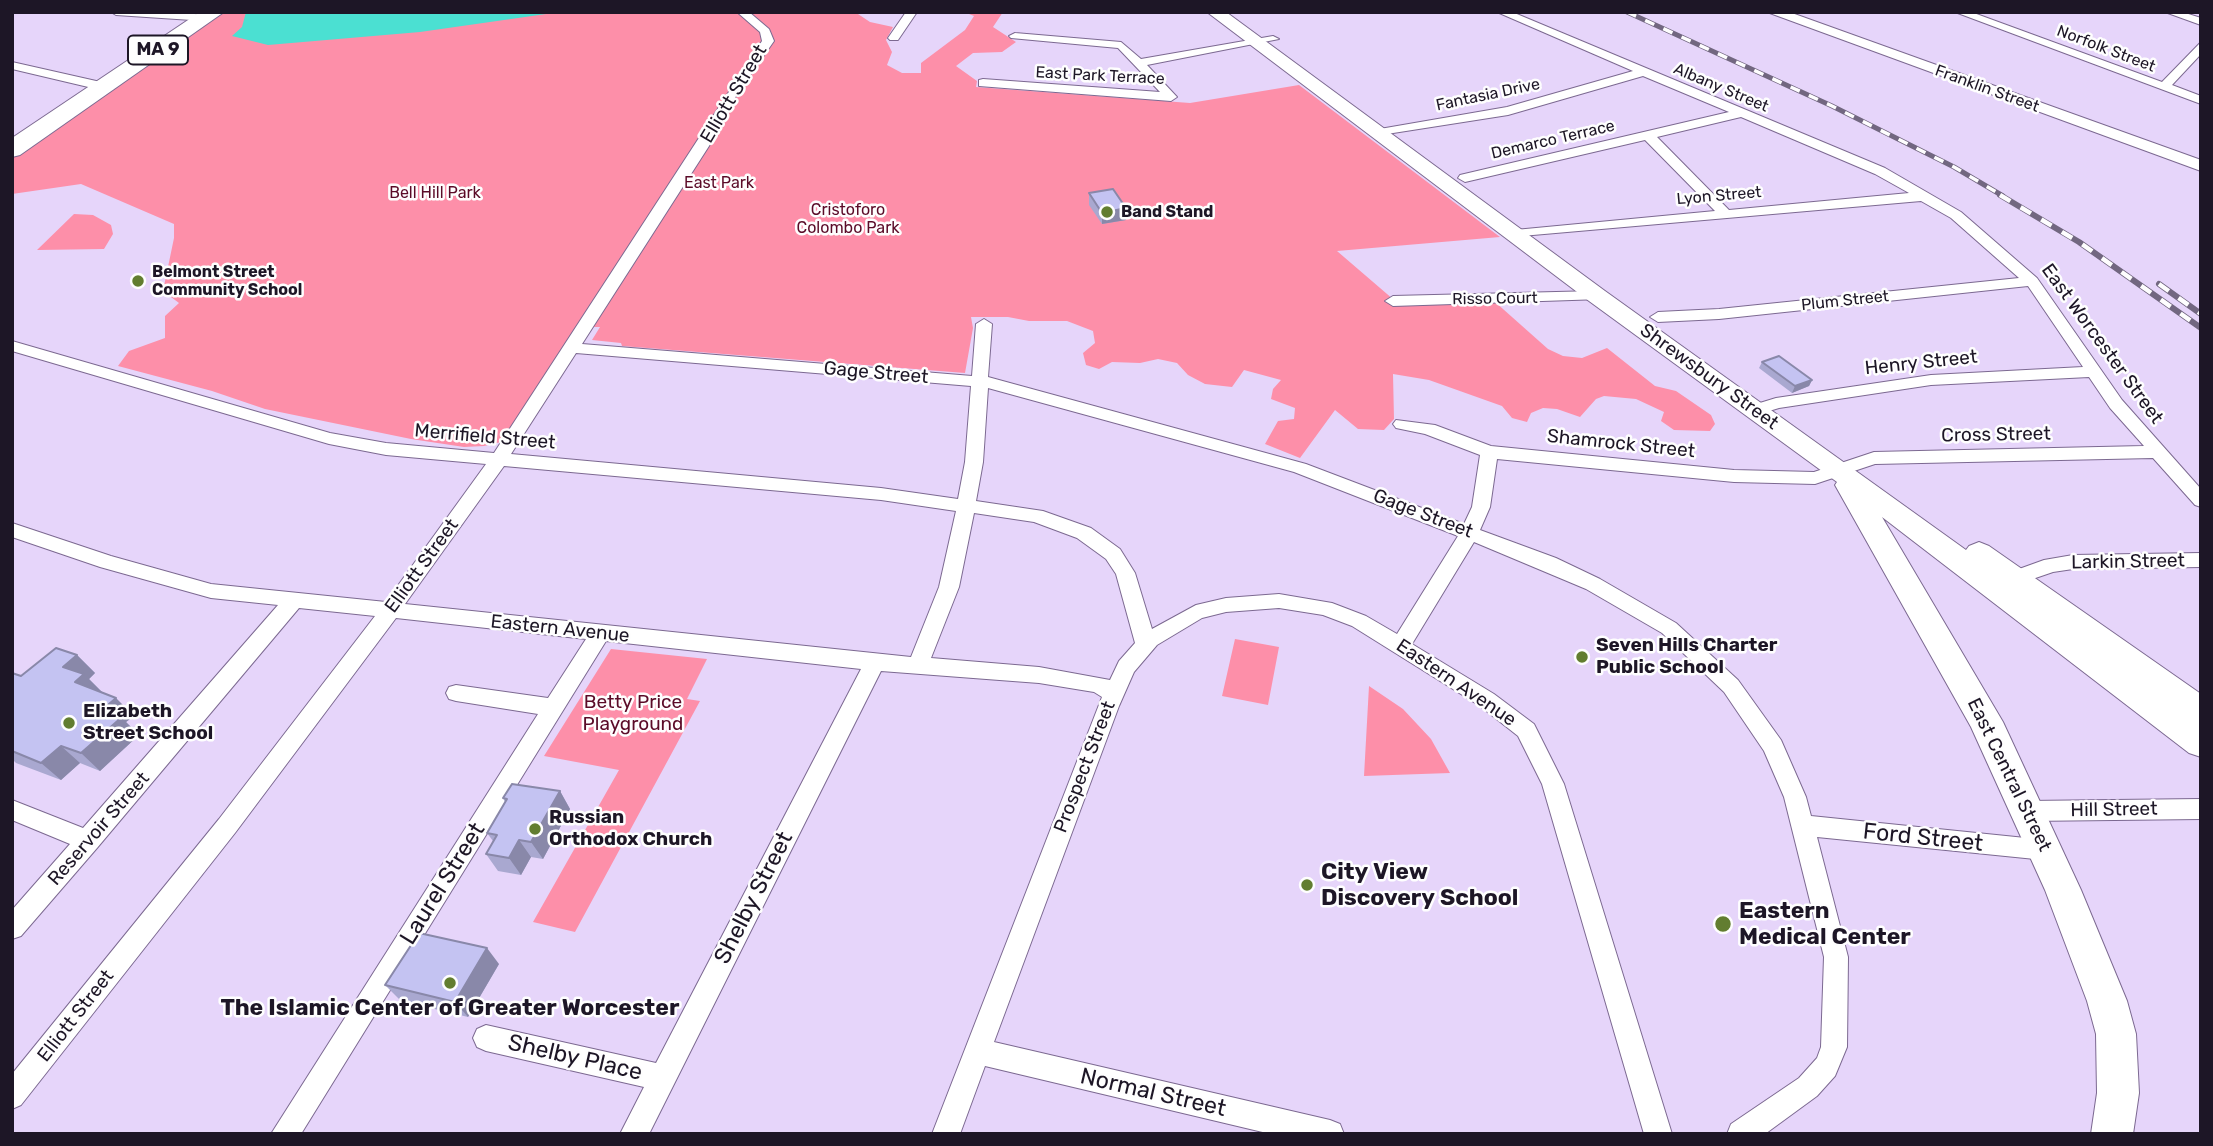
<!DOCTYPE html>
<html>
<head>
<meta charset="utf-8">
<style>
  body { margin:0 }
  #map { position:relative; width:2213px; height:1146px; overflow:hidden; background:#e6d5fa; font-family:Rubik,sans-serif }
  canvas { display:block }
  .frame { position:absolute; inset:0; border:14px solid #1d1626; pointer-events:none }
</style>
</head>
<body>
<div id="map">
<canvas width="2213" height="1146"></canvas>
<div class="frame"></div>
</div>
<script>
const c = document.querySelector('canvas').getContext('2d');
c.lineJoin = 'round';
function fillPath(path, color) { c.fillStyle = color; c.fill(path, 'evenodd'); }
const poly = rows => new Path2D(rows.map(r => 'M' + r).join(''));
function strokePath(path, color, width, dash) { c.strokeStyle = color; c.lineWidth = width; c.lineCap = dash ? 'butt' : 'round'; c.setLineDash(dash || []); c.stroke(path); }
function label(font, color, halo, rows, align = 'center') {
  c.font = font + ' Rubik,sans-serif'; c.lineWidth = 5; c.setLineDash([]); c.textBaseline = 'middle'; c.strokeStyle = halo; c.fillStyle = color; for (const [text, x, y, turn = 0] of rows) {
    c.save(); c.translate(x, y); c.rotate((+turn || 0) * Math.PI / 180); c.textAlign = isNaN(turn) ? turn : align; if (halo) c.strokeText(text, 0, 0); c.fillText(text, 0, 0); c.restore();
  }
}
fillPath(poly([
  [225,12,855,12,870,22,893,27,886,40,892,52,887,65,902,73,921,73,921,63,965,30,974,16,964,12,1003,12,993,27,1016,42,1002,52,973,53,956,66,977,81,976,87,1190,103,1299,85,1500,237,1337,251,1394,300,1494,301,1548,349,1563,356,1582,358,1607,348,1655,386,1676,391,1711,415,1715,424,1710,431,1674,430,1661,421,1664,412,1636,399,1604,396,1596,399,1580,417,1557,409,1543,408,1531,413,1527,422,1512,418,1502,406,1429,380,1393,374,1394,419,1384,430,1358,429,1335,410,1300,458,1265,444,1278,421,1294,419,1295,408,1271,399,1273,389,1281,380,1244,370,1232,387,1205,384,1188,375,1177,363,1158,359,1140,363,1112,362,1099,369,1086,365,1083,353,1095,343,1093,331,1067,321,1029,321,1008,317,971,317,973,328,965,373,622,346,621,343,592,340,600,327,589,327,582,346,527,402,501,442,484,446,464,447,411,439,265,409,212,391,118,366,129,351,165,338,165,316,179,303,163,291,174,238,174,224,81,184,12,194,12,157,24,146,48,136,102,96],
  [74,214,93,215,111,225,113,234,104,249,37,250],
  [1235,639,1279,647,1268,705,1222,696],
  [611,649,707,659,687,699,700,701,575,932,533,922,619,770,544,756],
  [1369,686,1403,709,1431,739,1450,773,1364,776]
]), '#fd8fa9');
fillPath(poly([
  [246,12,560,12,420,32,268,45,232,36,242,27]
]), '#4be0d2');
const street = poly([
  [111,12,170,12,207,15,213,18,207,21,116,15,111,12],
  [737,12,749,12,769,29,774,41,737,94,709,146,582,344,972,376,976,324,984,319,992,324,988,377,1306,464,1464,524,1472,507,1480,455,1425,434,1396,428,1393,424,1396,420,1435,425,1491,446,1734,470,1814,472,1874,452,2144,446,2110,408,2089,377,1931,385,1779,408,1756,415,1750,414,1748,410,1750,406,1776,398,1931,375,2083,367,2028,286,1719,319,1658,322,1650,317,1658,312,1719,309,2019,278,1951,218,1921,201,1510,237,1508,234,1515,230,1715,211,1645,140,1465,182,1458,178,1460,175,1729,112,1643,76,1508,115,1374,136,1374,130,1507,107,1633,71,1497,12,1512,12,1885,168,1961,212,2037,278,2122,400,2201,489,2201,507,2195,505,2153,458,1875,464,1815,484,1734,482,1497,459,1490,507,1480,530,1556,558,1600,579,1676,623,1738,680,1781,740,1806,797,1811,816,2045,840,2053,843,2057,850,2053,857,2045,860,1817,837,1848,957,1847,1047,1835,1076,1817,1096,1765,1134,1727,1134,1731,1124,1799,1078,1817,1058,1821,1047,1824,957,1784,797,1764,751,1724,692,1662,633,1586,589,1474,542,1412,644,1494,694,1534,724,1564,784,1672,1134,1644,1134,1542,784,1518,736,1480,706,1352,626,1323,615,1279,608,1226,612,1202,618,1157,645,1134,672,1119,706,994,1042,1330,1120,1340,1124,1344,1134,1271,1134,985,1066,960,1134,932,1134,1102,697,1094,692,1039,683,881,671,649,1134,620,1134,644,1087,486,1051,477,1047,473,1038,477,1029,486,1025,656,1063,861,669,606,641,301,1134,271,1134,538,714,456,701,449,699,446,693,449,687,456,685,548,698,586,639,396,618,235,833,21,1105,12,1109,12,1074,219,819,375,616,299,608,97,848,21,936,12,939,12,910,70,844,12,820,12,800,83,828,278,605,211,598,100,567,12,537,12,523,111,556,211,584,386,602,486,464,386,455,329,444,12,351,12,341,330,433,386,443,494,453,762,41,760,32,737,12],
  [1741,117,1875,174,1909,193,1729,210,1657,137,1741,117],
  [576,353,971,386,965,462,958,499,881,488,511,454,576,353],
  [988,388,1294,472,1458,536,1397,634,1366,616,1332,603,1279,594,1226,598,1196,605,1152,629,1135,573,1120,549,1091,528,1043,511,976,501,983,462,988,388],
  [504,466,881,500,956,511,939,587,911,657,405,604,504,466],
  [974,513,1034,522,1077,538,1106,559,1116,574,1135,643,1119,661,1110,680,1039,667,931,658,959,587,974,513],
  [906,12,917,12,898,40,890,40,888,38,906,12],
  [1955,12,1971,12,2162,82,2201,42,2201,54,2172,85,2201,96,2201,104,1955,12],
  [2165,12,2182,12,2201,18,2201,25,2165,12],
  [1015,33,1121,42,1141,59,1273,36,1279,39,1147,65,1177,97,1171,101,979,86,979,80,983,79,1160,92,1118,48,1011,38,1009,36,1015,33],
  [12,62,105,83,107,86,101,90,12,69,12,62],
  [1597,291,1602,293,1602,299,1393,306,1385,301,1393,296,1597,291],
  [2201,553,2201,567,2073,569,2053,572,2015,585,2005,578,2008,573,2044,560,2073,555,2201,553],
  [2201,799,2201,819,2027,821,2019,818,2016,811,2019,804,2027,801,2201,799]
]);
const secondary = poly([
  [1767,12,1789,12,2201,160,2201,171,1767,12]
]);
const primary = poly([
  [1207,12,1226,12,1605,291,1966,550,1969,546,1979,542,1989,546,2201,694,2201,757,2189,753,1882,517,2003,722,2081,890,2127,1001,2136,1034,2139,1093,2133,1134,2091,1134,2097,1093,2096,1034,2087,1001,2045,890,1971,727,1835,485,1837,482,1589,301,1207,12]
]);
const highway = poly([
  [200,12,224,12,20,155,12,157,12,138,200,12]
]);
strokePath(street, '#7c6991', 2);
strokePath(secondary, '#7c6991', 2);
strokePath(primary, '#7c6991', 2);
strokePath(highway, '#7c6991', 2);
fillPath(street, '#fff');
fillPath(secondary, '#fff');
fillPath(primary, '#fff');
fillPath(highway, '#fff');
const railFar1 = poly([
  [1627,12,1832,106,1954,167,2003,196]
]);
const rail = poly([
  [2000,195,2079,242,2201,328],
  [2159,284,2201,314]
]);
strokePath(railFar1, '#726780', 5);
strokePath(rail, '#726780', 6);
strokePath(railFar1, '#fefefe', 3.5, [10]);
strokePath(rail, '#fefefe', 4.5, [12]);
fillPath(poly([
  [1089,193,1126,220,1102,224,1089,205],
  [1762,362,1812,380,1809,386,1792,393,1759,368],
  [77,655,95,673,89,679,102,692,134,716,126,722,139,735,100,771,80,763,61,780,16,763,12,759,12,673,21,676],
  [560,791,570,809,543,859,531,857,521,875,498,871,486,854,493,841,487,833,505,802,503,798],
  [499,964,468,1017,401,1001,385,985]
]), '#a9a8d0');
fillPath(poly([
  [1126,208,1126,220,1102,224,1102,213],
  [1812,380,1809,386,1792,393,1795,386],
  [77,655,95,673,89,679,102,692,75,682,63,667],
  [116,698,134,716,126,722,139,735,100,771,81,753,102,710],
  [61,746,80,763,61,780,41,763],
  [560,791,570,809,543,859,531,842],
  [519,840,531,857,521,875,509,858],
  [487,948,499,964,468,1017,455,1002]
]), '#8988a9');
const building = poly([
  [1113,189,1126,208,1102,213,1089,193,1113,189],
  [1779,356,1812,380,1795,386,1762,362,1779,356],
  [56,648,77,655,63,667,84,674,75,682,116,698,102,710,122,717,81,753,61,746,41,763,12,751,12,673,21,676,56,648],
  [512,784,560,791,531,842,519,840,509,858,486,854,497,835,487,833,507,799,503,798,512,784],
  [419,933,487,948,455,1002,385,985,419,933]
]);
fillPath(building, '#c4c3f2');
strokePath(building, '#8988a9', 2);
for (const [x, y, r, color] of [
  [1107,212,7,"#627d30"],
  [138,281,7,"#627d30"],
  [1582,657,7,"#627d30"],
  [69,723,7,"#627d30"],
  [535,829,7,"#627d30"],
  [1307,885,7,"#627d30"],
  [1723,924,9,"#627d30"],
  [450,983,7,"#627d30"]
]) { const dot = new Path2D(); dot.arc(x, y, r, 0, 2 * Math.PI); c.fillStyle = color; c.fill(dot); strokePath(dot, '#fefefe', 2.5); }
label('16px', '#1d1626', '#fefefe', [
  ["Norfolk Street",2106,49,21],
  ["East Park Terrace",1100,76,3],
  ["Albany Street",1721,88,23],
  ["Franklin Street",1987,89,20],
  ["Fantasia Drive",1488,95,-12],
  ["Demarco Terrace",1553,140,-13],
  ["Lyon Street",1719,196,-5],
  ["Risso Court",1495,299,-1],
  ["Plum Street",1845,301,-6]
]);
label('16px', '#5b0b28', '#fefefe', [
  ["East Park",719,183],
  ["Bell Hill Park",435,193],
  ["Cristoforo",848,210],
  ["Colombo Park",848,228]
]);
label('bold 16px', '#1d1626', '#fefefe', [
  ["Band Stand",1121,212],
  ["Belmont Street",152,272],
  ["Community School",152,290]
], 'left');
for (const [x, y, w] of [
  [158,50,60]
]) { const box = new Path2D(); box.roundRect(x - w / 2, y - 14.5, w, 29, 5); c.fillStyle = '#fefefe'; c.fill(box); strokePath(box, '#1d1626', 2); }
label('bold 18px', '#1d1626', null, [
  ["MA 9",158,50]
]);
label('19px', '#1d1626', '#fefefe', [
  ["Elliott Street",734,94,-59],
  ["East Worcester Street",2102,344,54],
  ["Henry Street",1921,363,-6],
  ["Gage Street",876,373,5],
  ["Shrewsbury Street",1709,377,36],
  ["Cross Street",1996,435,-1],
  ["Merrifield Street",485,437,5],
  ["Shamrock Street",1621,444,6],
  ["Gage Street",1423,514,21],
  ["Larkin Street",2128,562,-1],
  ["Elliott Street",422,566,-54],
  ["Eastern Avenue",560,629,6],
  ["Eastern Avenue",1456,683,34],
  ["Prospect Street",1085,767,-69],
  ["East Central Street",2009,775,64],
  ["Hill Street",2114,810,-1],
  ["Reservoir Street",99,829,-49],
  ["Elliott Street",76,1016,-52]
]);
label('bold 19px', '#1d1626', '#fefefe', [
  ["Seven Hills Charter",1596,646],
  ["Public School",1596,668],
  ["Elizabeth",83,712],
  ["Street School",83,734],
  ["Russian",549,818],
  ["Orthodox Church",549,840]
], 'left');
label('19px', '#5b0b28', '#fefefe', [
  ["Betty Price",633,703],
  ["Playground",633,725]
]);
label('23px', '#1d1626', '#fefefe', [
  ["Ford Street",1923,838,6],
  ["Laurel Street",443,884,-58],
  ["Shelby Street",754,898,-63],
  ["Shelby Place",575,1058,13],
  ["Normal Street",1153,1093,13]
]);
label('bold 23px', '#1d1626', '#fefefe', [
  ["City View",1321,872],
  ["Discovery School",1321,898],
  ["Eastern",1739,911],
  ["Medical Center",1739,937],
  ["The Islamic Center of Greater Worcester",450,1008,"center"]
], 'left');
</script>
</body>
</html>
